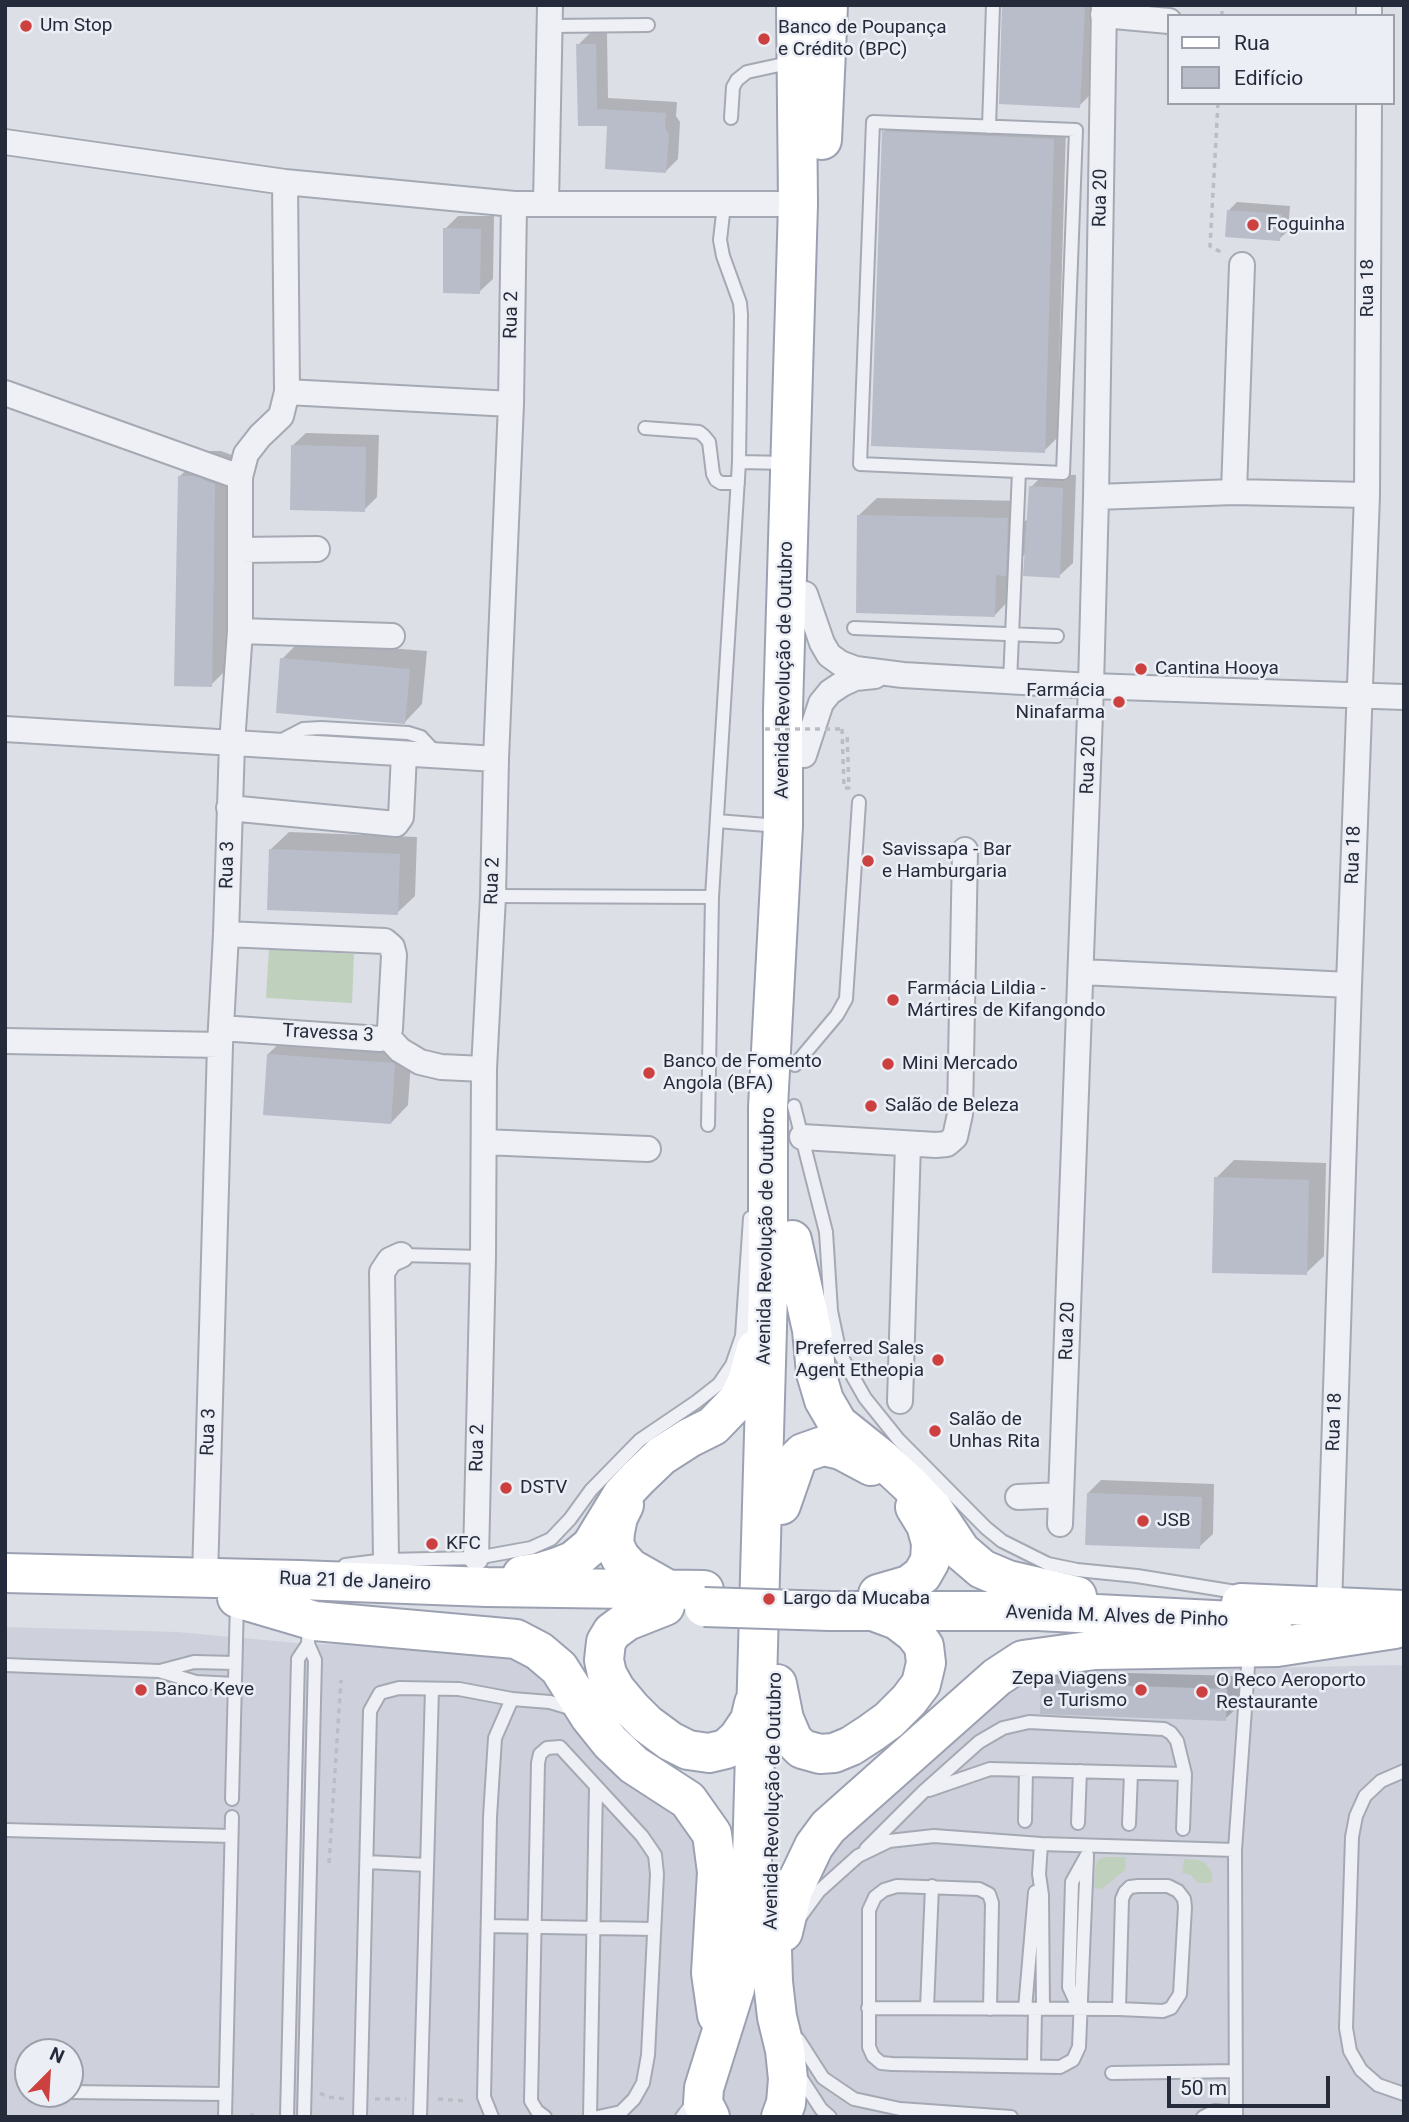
<!DOCTYPE html>
<html>
<head>
<meta charset="utf-8">
<style>
  body { margin:0 }
  #map { position:relative; width:1409px; height:2122px; overflow:hidden; background:#dcdfe6; font-family:Roboto,sans-serif }
  canvas { display:block }
  .frame { position:absolute; inset:0; border:7px solid #262b3c; pointer-events:none }
  .legend { position:absolute; left:1167px; top:14px; width:228px; height:91px; box-sizing:border-box; background:#ebeef4; border:2px solid #9ca0aa; margin:0; padding:9px 12px; list-style:none; font-size:21px; color:#262b3c }
  .legend li { display:flex; align-items:center; gap:14px; height:35px }
  .legend b { width:35px; border:2px solid #9ca0aa }
  .north { position:absolute; left:14px; top:2038px; width:70px; height:70px; box-sizing:border-box; background:#ebeef4; border:2px solid #9ca0aa; border-radius:50%; rotate:24deg; font-size:19px; font-weight:700; line-height:28px; text-align:center; color:#262b3c }
  .north::after { content:''; display:block; margin:auto; width:24px; height:32px; background:#cc4040; clip-path:polygon(50% 0,100% 100%,50% 72%,0 100%) }
  .scale { position:absolute; left:1167px; top:2076px; width:163px; height:32px; box-sizing:border-box; border:4px solid #262b3c; border-top:0; padding-left:9px; font-size:21px; line-height:24px; white-space:nowrap; color:#262b3c; -webkit-text-stroke:5px #ebeef4; paint-order:stroke }
</style>
</head>
<body>
<div id="map">
<canvas width="1409" height="2122"></canvas>
<div class="frame"></div>
<ul class="legend">
<li><b style="height:9px;background:#fff"></b>Rua</li>
<li><b style="height:19px;background:#b9bdc9"></b>Edifício</li>
</ul>
<div class="north">N</div>
<div class="scale">50 m</div>
</div>
<script>
const c = document.querySelector('canvas').getContext('2d');
c.lineJoin = 'round';
function fillPath(path, color) { c.fillStyle = color; c.fill(path, 'evenodd'); }
const poly = rows => new Path2D(rows.map(r => 'M' + r).join(''));
function strokePath(path, color, width, dash) { c.strokeStyle = color; c.lineWidth = width; c.lineCap = dash ? 'butt' : 'round'; c.setLineDash(dash || []); c.stroke(path); }
function label(font, color, halo, rows, align = 'center') {
  c.font = font + ' Roboto,sans-serif'; c.lineWidth = 5; c.setLineDash([]); c.textBaseline = 'middle'; c.strokeStyle = halo; c.fillStyle = color; for (const [text, x, y, turn = 0] of rows) {
    c.save(); c.translate(x, y); c.rotate((+turn || 0) * Math.PI / 180); c.textAlign = isNaN(turn) ? turn : align; if (halo) c.strokeText(text, 0, 0); c.fillText(text, 0, 0); c.restore();
  }
}
fillPath(poly([
  [5,1627,178,1632,308,1644,502,1646,548,1673,574,1728,603,1758,681,1813,708,1868,810,1879,821,1857,1023,1678,1053,1672,1404,1665,1404,2117,5,2117],
  [28,2052,70,2052,70,2094,28,2094]
]), '#ced1db');
fillPath(poly([
  [269,949,354,954,352,1003,266,998],
  [1104,1857,1126,1857,1125,1870,1102,1889,1094,1888,1096,1864,1098,1860],
  [1184,1859,1199,1860,1205,1863,1212,1872,1212,1883,1198,1883,1191,1875,1182,1873]
]), '#bfd0bd');
fillPath(poly([
  [1002,5,1101,5,1097,88,1079,106],
  [590,33,607,33,608,98,677,102,676,116,680,122,678,159,666,171,609,124,580,124,578,45],
  [897,119,1066,127,1057,438,1044,451,884,132],
  [1237,202,1290,206,1288,231,1279,239,1229,210],
  [458,216,494,216,493,279,479,292,445,229],
  [306,433,379,435,377,497,364,510,292,446],
  [206,451,221,451,240,458,237,659,211,685,179,477],
  [1044,474,1076,475,1073,563,1059,576,1026,553,1013,566,1012,597,995,615,859,515,877,498,1025,501,1024,522,1030,517,1031,487],
  [300,641,427,651,422,704,405,722,282,659],
  [289,832,417,837,415,896,397,913,271,849],
  [286,1037,412,1047,408,1105,391,1123,268,1054],
  [1234,1160,1326,1163,1324,1256,1306,1273,1216,1178],
  [1101,1480,1214,1484,1213,1534,1199,1547,1088,1493],
  [1056,1671,1239,1676,1239,1706,1225,1719,1042,1684]
]), '#0003');
fillPath(poly([
  [1002,5,1085,5,1080,108,999,104],
  [576,44,596,44,597,109,666,113,665,128,669,134,666,173,605,169,607,126,578,126],
  [882,131,1054,139,1045,453,871,446],
  [1227,210,1282,214,1280,241,1225,237],
  [443,228,481,229,480,294,443,293],
  [291,445,366,447,365,512,290,510],
  [178,476,194,476,215,484,212,687,174,686],
  [1029,486,1063,488,1060,578,1023,576],
  [857,515,1008,518,1006,576,996,575,995,617,856,613],
  [280,658,410,669,405,724,276,713],
  [269,849,400,854,398,915,267,910],
  [267,1054,393,1063,395,1065,391,1124,263,1115],
  [1214,1177,1309,1180,1307,1275,1212,1273],
  [1087,1493,1202,1497,1200,1549,1085,1545],
  [1041,1683,1227,1689,1226,1721,1040,1714]
]), '#b9bdc9');
const service = poly([
  [550,26,648,25],
  [731,118,733,87,737,80,747,72,793,62],
  [873,122,1076,130,1063,473,860,464,873,122],
  [989,127,993,5],
  [645,428,699,432,704,436,709,442,713,474,716,480,721,483,738,483],
  [739,462,788,463],
  [854,628,1057,636],
  [1010,682,1019,471],
  [280,741,303,729,321,728,408,733,421,737,437,754],
  [717,821,779,826],
  [493,896,712,897],
  [795,1065,837,1015,846,999,859,802],
  [794,1106,826,1232,831,1311,840,1354,865,1398,898,1439,986,1528,1002,1541,1048,1564,1077,1570,1137,1576,1242,1593],
  [708,1125,712,897,739,462,741,315,740,303,723,256,720,240,724,205],
  [401,1255,483,1257],
  [345,1565,386,1560,476,1558,531,1548,551,1539,570,1519,591,1490,640,1440,696,1402,719,1384,732,1365,742,1336,750,1218],
  [5,1665,159,1671,196,1682,235,1684],
  [160,1671,194,1662,235,1663],
  [1404,1771,1381,1781,1365,1796,1356,1816,1352,1837,1346,2028,1350,2051,1361,2070,1378,2085,1404,2094],
  [929,1790,990,1769,1185,1774],
  [232,1799,237,1602],
  [1025,1821,1026,1770],
  [1078,1823,1080,1771],
  [1129,1824,1131,1773],
  [5,1830,231,1836],
  [1041,1844,1039,1874,1042,1895,1043,2009],
  [866,1849,923,1792,979,1742,1003,1728,1029,1722,1164,1729,1171,1733,1177,1741,1185,1774,1183,1829],
  [367,1862,427,1865],
  [800,1917,819,1891,858,1856,889,1841,934,1836,1041,1844,1235,1850],
  [488,1926,654,1929],
  [868,2008,1119,2009,1163,2011,1171,2008,1180,1994,1185,1907,1184,1899,1178,1891,1168,1886,1138,1886,1130,1887,1125,1892,1122,1899,1119,2009],
  [927,2008,932,1886],
  [990,2009,992,1903,989,1894,979,1889,897,1886,884,1890,875,1897,869,1910,869,2047,873,2056,881,2063,892,2064,1060,2067,1073,2060,1079,2047,1087,1857],
  [1025,2009,1035,1892],
  [1079,2009,1069,1987,1072,1882,1087,1855],
  [798,2039,823,2078,854,2099,900,2109,1011,2117],
  [1034,2065,1035,2009],
  [1112,2073,1236,2071],
  [799,2075,821,2109,830,2117],
  [70,2092,225,2094],
  [225,2117,232,1817],
  [287,2117,298,1659,308,1644],
  [304,2117,315,1660,308,1644,309,1622],
  [360,2117,370,1711,380,1693,399,1688,459,1689,512,1699,550,1702,573,1709],
  [420,2117,432,1689],
  [492,2117,484,2097,490,1817,495,1738,512,1699],
  [545,2117,537,2111,531,2101,538,1763,540,1754,547,1748,560,1747,642,1836,655,1855,657,1874,648,2055,643,2083,634,2099,621,2112,598,2117],
  [590,2117,596,1787],
  [682,2117,695,2100],
  [1203,2117,1215,2111,1236,2113],
  [1236,2117,1235,1850,1249,1652]
]);
const minor = poly([
  [1103,15,1169,21],
  [1369,16,1369,5],
  [5,142,285,182,514,204,798,204],
  [285,182,287,392],
  [546,203,550,5],
  [5,393,240,477],
  [1234,492,1242,265],
  [1096,497,1234,492,1367,495],
  [240,550,317,549],
  [805,594,822,643,829,655,840,663,856,669,903,675,1091,686,1404,697],
  [240,631,392,636],
  [5,729,496,759],
  [804,755,821,703,830,692,842,684,855,678,875,676],
  [229,808,396,824,401,817,404,754],
  [1082,972,1349,985],
  [221,1028,380,1039,387,1036,390,1029,394,955,392,947,385,941,226,934],
  [387,1036,400,1050,420,1062,441,1067,484,1069],
  [5,1041,220,1045],
  [802,1137,936,1145,947,1144,955,1137,960,1114,965,850],
  [484,1142,648,1149],
  [900,1401,908,1144],
  [1018,1497,1061,1495],
  [1060,1524,1091,686,1096,497,1104,5],
  [476,1558,483,1257,484,1069,493,896,496,759,511,404,514,204],
  [386,1560,382,1272,390,1260,401,1255],
  [205,1577,220,1045,226,934,232,743,240,631,240,477,246,454,260,436,281,416,287,392,511,404],
  [1329,1607,1349,985,1367,495,1369,103]
]);
const primary = poly([
  [822,140,828,5],
  [792,1240,812,1330,816,1373,824,1400,838,1424,883,1460,912,1487,933,1509,961,1551,982,1569,1008,1580,1077,1596],
  [624,1505,618,1517,615,1532,614,1544,620,1557,630,1568,667,1589],
  [781,1505,797,1459,803,1453,823,1446,841,1450,871,1466],
  [5,1573,299,1580,487,1587,704,1590],
  [522,1575,542,1572,558,1567,573,1561,591,1546,622,1495,638,1478,661,1456,689,1438,713,1426,738,1400,747,1382,756,1349],
  [878,1594,909,1585,922,1575,930,1561,931,1543,926,1525,915,1507],
  [237,1598,315,1621,516,1639,539,1651,559,1668,590,1717,610,1742,634,1765,688,1800,712,1834,717,1872,711,1973,717,2015],
  [1241,1603,1404,1610],
  [665,1606,627,1621,612,1632,606,1642,604,1660,607,1674,616,1690,631,1708,647,1724,670,1741,688,1750,709,1753,726,1749,738,1738,750,1720,754,1703],
  [830,1611,1038,1611,1272,1623],
  [777,1684,784,1719,793,1740,802,1749,820,1754,834,1753,851,1746,871,1733,889,1720,909,1700,921,1684,926,1663,924,1646,914,1633,897,1620,878,1613],
  [770,1886,773,1982,777,2017,785,2050,788,2079,786,2103,781,2117],
  [783,1932,793,1890,814,1846,828,1827,997,1677,1023,1660,1095,1650,1277,1647,1395,1629],
  [710,2117,703,2103,704,2088,735,1989,751,1895,768,1292,768,1107,783,826,783,709,798,204,796,5]
]);
strokePath(service, '#a5a9b3', 16);
strokePath(minor, '#a5a9b3', 28);
strokePath(primary, '#9ca1b2', 42);
strokePath(poly([
  [1222,16,1222,5],
  [1218,103,1210,246,1224,254],
  [842,729,844,788,849,788,847,732],
  [329,1863,341,1680],
  [320,2093,327,2097,346,2099],
  [375,2099,406,2099],
  [438,2099,468,2101],
  [252,2117,252,2113]
]), '#bbbdc5', 3.5, [5, 5]);
strokePath(service, '#eff0f5', 12);
strokePath(minor, '#eff0f5', 24);
strokePath(primary, '#fff', 38);
const primaryBridge = poly([
  [704,1607,830,1611]
]);
strokePath(primaryBridge, '#9ca1b2', 42, []);
strokePath(poly([
  [765,729,842,729]
]), '#bbbdc5', 3.5, [5, 5]);
strokePath(primaryBridge, '#fff', 38);
for (const [x, y, r, color] of [
  [26,26,7,"#cc4040"],
  [764,39,7,"#cc4040"],
  [1253,225,7,"#cc4040"],
  [1141,669,7,"#cc4040"],
  [1119,702,7,"#cc4040"],
  [868,861,7,"#cc4040"],
  [893,1000,7,"#cc4040"],
  [888,1064,7,"#cc4040"],
  [649,1073,7,"#cc4040"],
  [871,1106,7,"#cc4040"],
  [938,1360,7,"#cc4040"],
  [935,1431,7,"#cc4040"],
  [506,1488,7,"#cc4040"],
  [1143,1521,7,"#cc4040"],
  [432,1544,7,"#cc4040"],
  [769,1599,7,"#cc4040"],
  [141,1690,7,"#cc4040"],
  [1141,1690,7,"#cc4040"],
  [1202,1692,7,"#cc4040"]
]) { const dot = new Path2D(); dot.arc(x, y, r, 0, 2 * Math.PI); c.fillStyle = color; c.fill(dot); strokePath(dot, '#ebeef4', 2.5); }
label('19px', '#262b3c', '#ebeef4', [
  ["Um Stop",40,26],
  ["Banco de Poupança",778,28],
  ["e Crédito (BPC)",778,50],
  ["Foguinha",1267,225],
  ["Cantina Hooya",1155,669],
  ["Farmácia",1105,691,"right"],
  ["Ninafarma",1105,713,"right"],
  ["Savissapa - Bar",882,850],
  ["e Hamburgaria",882,872],
  ["Farmácia Lildia -",907,989],
  ["Mártires de Kifangondo",907,1011],
  ["Banco de Fomento",663,1062],
  ["Angola (BFA)",663,1084],
  ["Mini Mercado",902,1064],
  ["Salão de Beleza",885,1106],
  ["Preferred Sales",924,1349,"right"],
  ["Agent Etheopia",924,1371,"right"],
  ["Salão de",949,1420],
  ["Unhas Rita",949,1442],
  ["DSTV",520,1488],
  ["JSB",1157,1521],
  ["KFC",446,1544],
  ["Largo da Mucaba",783,1599],
  ["Zepa Viagens",1127,1679,"right"],
  ["e Turismo",1127,1701,"right"],
  ["O Reco Aeroporto",1216,1681],
  ["Restaurante",1216,1703],
  ["Banco Keve",155,1690]
], 'left');
label('19px', '#262b3c', '#ebeef4', [
  ["Rua 20",1101,198,-89],
  ["Rua 18",1368,288,-90],
  ["Rua 2",512,315,-89],
  ["Avenida Revolução de Outubro",785,670,-89],
  ["Rua 20",1089,765,-88],
  ["Rua 18",1354,855,-88],
  ["Rua 3",228,865,-89],
  ["Rua 2",493,881,-88],
  ["Travessa 3",328,1034,3],
  ["Avenida Revolução de Outubro",767,1236,-89],
  ["Rua 20",1068,1331,-88],
  ["Rua 18",1335,1422,-88],
  ["Rua 3",209,1432,-88],
  ["Rua 2",478,1448,-89],
  ["Rua 21 de Janeiro",355,1582,2],
  ["Avenida M. Alves de Pinho",1117,1617,2],
  ["Avenida Revolução de Outubro",774,1801,-89]
]);
</script>
</body>
</html>
